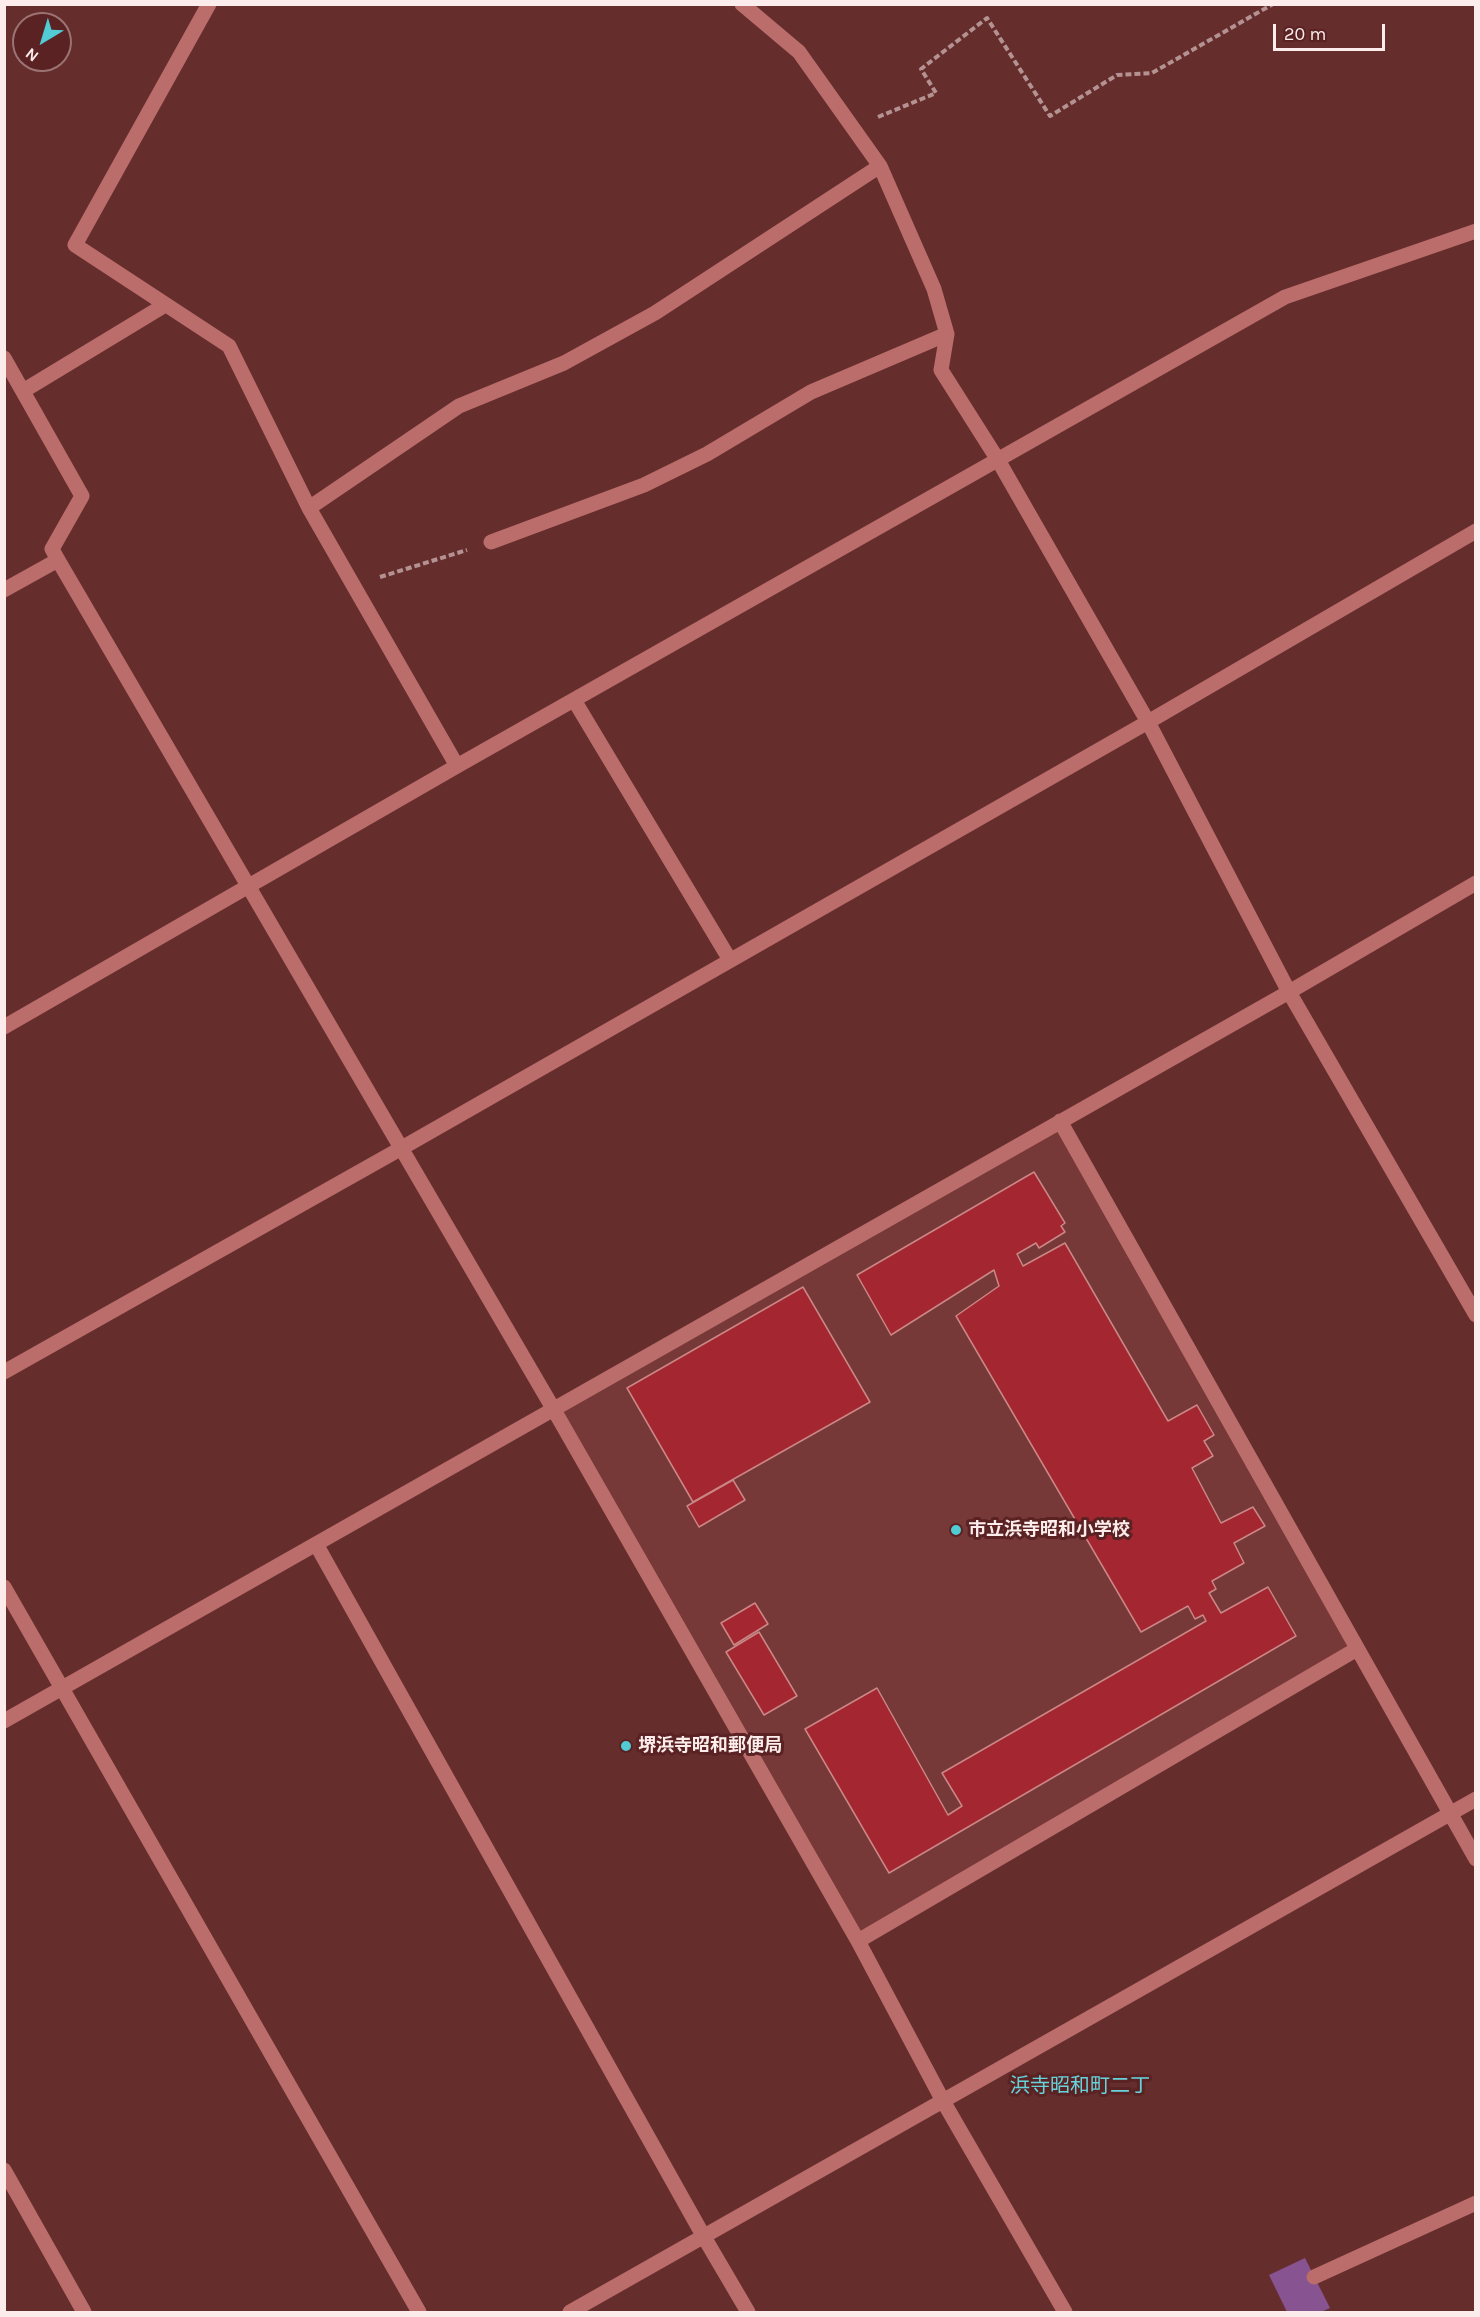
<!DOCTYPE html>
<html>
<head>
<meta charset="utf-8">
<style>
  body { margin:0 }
  #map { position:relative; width:1480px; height:2317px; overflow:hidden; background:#662d2d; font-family:Karla,sans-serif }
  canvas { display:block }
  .frame { position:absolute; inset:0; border:6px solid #fcedec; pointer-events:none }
  .north { position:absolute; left:12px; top:12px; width:60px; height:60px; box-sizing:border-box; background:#5a2223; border:2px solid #9b7373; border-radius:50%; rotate:218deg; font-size:16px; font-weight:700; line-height:24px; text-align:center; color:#fcedec }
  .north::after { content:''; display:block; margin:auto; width:21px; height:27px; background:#51ccd4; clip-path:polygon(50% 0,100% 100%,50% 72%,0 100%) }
  .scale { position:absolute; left:1273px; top:24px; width:112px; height:27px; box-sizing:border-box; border:3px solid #fcedec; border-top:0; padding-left:8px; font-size:18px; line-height:21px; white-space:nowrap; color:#fcedec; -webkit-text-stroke:4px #5a2223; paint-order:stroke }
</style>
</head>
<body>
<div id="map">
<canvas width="1480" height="2317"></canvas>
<div class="frame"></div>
<div class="north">N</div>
<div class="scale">20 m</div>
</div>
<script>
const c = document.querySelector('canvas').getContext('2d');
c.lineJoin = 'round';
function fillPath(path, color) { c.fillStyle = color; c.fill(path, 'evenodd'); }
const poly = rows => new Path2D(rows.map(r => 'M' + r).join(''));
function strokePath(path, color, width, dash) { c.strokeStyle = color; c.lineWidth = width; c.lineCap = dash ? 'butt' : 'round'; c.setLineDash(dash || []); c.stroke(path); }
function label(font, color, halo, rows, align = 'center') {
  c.font = font + ' Karla,"Noto Sans JP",sans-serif'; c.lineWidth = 6; c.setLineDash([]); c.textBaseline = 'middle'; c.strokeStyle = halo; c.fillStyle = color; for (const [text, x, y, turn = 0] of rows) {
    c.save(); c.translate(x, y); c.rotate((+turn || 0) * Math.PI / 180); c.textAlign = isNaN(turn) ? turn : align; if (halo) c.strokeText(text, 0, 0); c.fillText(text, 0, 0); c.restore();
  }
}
fillPath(poly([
  [1060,1121,1357,1649,858,1941,554,1410]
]), '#773838');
fillPath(poly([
  [1305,2258,1330,2308,1321,2312,1287,2312,1269,2275]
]), '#875390');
const building = poly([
  [1034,1172,1065,1223,1061,1226,1065,1232,1039,1248,1036,1243,1017,1254,1023,1266,1065,1243,1168,1421,1197,1405,1214,1435,1204,1441,1213,1456,1192,1468,1221,1523,1253,1507,1265,1526,1234,1543,1244,1563,1212,1581,1216,1589,1209,1593,1221,1613,1268,1587,1296,1636,889,1873,805,1729,877,1688,948,1815,962,1806,942,1773,1206,1621,1203,1615,1195,1619,1188,1606,1141,1632,956,1316,999,1286,994,1270,891,1335,857,1275,1034,1172],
  [803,1287,870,1402,693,1502,627,1388,803,1287],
  [733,1480,745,1500,699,1527,687,1506,733,1480],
  [755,1603,768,1624,734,1645,721,1623,755,1603],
  [759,1632,797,1696,764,1715,726,1652,759,1632]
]);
fillPath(building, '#a42631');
strokePath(building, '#ca8785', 1.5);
strokePath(poly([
  [878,117,936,93,921,69,987,18,1050,116,1117,75,1152,73,1273,4],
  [380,577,467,550]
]), '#b59292', 4, [6, 3]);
strokePath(poly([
  [209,4,75,245,229,346,309,508,457,766],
  [742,4,799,52,880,166,934,289,947,334,941,370,998,460,1148,722,1289,992,1476,1315],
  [4,358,82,496,52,549,58,560,554,1410,858,1941,943,2101,1065,2312],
  [23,391,165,305],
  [309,508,459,406,564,363,655,313,880,166],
  [491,542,644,485,707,454,811,392,947,334],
  [4,590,58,560],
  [574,700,730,960],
  [4,1027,457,766,1285,297,1476,231],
  [1060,1121,1476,1859],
  [4,1372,400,1149,1148,722,1476,531],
  [316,1544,704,2237,748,2312],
  [4,1587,419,2312],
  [4,1721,1289,992,1476,883],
  [858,1941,1357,1649],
  [4,2170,84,2312],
  [1314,2277,1476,2203],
  [570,2312,1476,1799]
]), '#bb6d6b', 15);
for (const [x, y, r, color] of [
  [956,1530,6,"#51ccd4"],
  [626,1746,6,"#51ccd4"]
]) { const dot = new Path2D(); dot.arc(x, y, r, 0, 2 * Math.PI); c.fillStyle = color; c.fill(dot); strokePath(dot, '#5a2223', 2); }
label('bold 18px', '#fcedec', '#5a2223', [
  ["市立浜寺昭和小学校",968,1530],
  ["堺浜寺昭和郵便局",638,1746]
], 'left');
label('20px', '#66d2da', '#5a2223', [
  ["浜寺昭和町二丁",1080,2086]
]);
</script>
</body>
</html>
